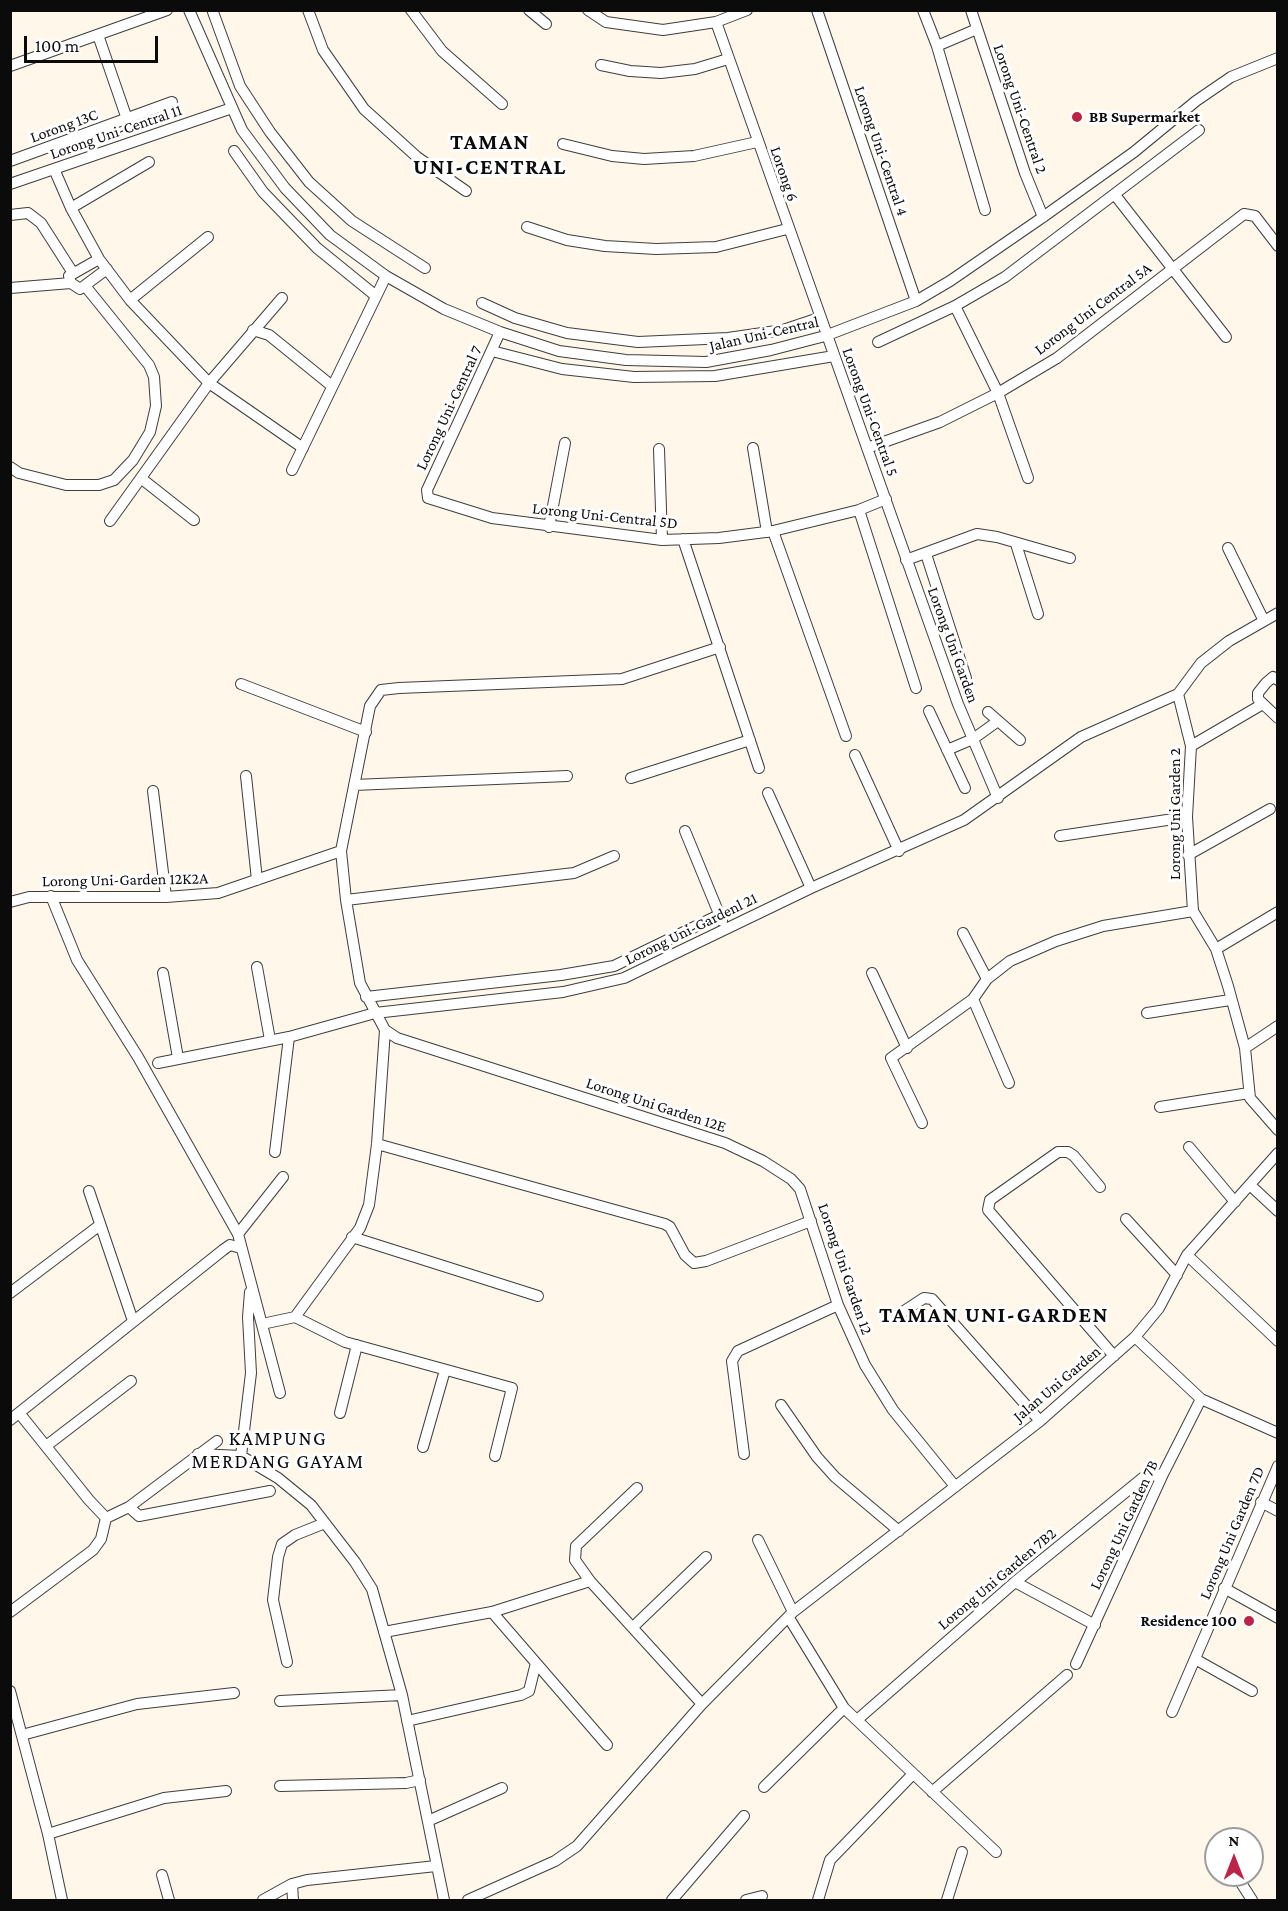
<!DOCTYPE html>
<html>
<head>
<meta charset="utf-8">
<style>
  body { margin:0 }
  #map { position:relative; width:1288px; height:1911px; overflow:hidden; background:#fff7e9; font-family:"Crimson Pro",serif }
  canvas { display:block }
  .frame { position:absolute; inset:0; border:12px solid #0b0b0b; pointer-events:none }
  .north { position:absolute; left:1204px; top:1827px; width:60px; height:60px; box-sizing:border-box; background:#fff; border:2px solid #9d9d9d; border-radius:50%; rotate:0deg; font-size:16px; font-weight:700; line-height:24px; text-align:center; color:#0b0b0b }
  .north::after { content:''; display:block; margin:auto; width:21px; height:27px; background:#bb2446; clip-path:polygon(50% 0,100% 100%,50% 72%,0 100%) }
  .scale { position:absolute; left:24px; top:36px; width:134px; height:27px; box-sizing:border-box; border:3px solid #0b0b0b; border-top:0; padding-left:8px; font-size:18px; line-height:21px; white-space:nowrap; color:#0b0b0b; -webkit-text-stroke:4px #fff; paint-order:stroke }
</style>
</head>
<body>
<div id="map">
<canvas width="1288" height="1911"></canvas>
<div class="frame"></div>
<div class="north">N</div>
<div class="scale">100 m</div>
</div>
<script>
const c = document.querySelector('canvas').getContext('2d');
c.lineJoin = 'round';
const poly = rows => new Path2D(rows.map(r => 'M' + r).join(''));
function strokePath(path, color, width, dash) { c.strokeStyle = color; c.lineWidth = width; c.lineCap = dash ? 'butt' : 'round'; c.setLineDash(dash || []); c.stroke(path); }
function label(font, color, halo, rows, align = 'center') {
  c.font = font + ' "Crimson Pro",serif'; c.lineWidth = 6; c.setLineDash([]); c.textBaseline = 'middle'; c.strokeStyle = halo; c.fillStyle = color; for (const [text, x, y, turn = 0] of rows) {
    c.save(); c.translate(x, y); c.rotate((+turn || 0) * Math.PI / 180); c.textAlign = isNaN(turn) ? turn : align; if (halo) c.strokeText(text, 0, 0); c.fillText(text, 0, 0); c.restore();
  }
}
const street = poly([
  [189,10,242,130,285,188,330,235,386,276,444,309,500,332,559,351,626,360,706,362,771,350,825,336,916,301,950,281,1043,217,1134,152,1196,101,1231,77,1278,58],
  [308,10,323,50,364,109,417,157,466,191],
  [411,10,442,51,502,104],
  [529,10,546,24],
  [588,10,606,22,663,30,716,22,747,10],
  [817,10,916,301],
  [923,10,937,46,985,210],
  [971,10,1025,173,1043,217],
  [213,12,240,86,270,132,309,182,352,221,425,268],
  [716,22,958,704,998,798],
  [98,35,127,119],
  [937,46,977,29],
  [601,65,630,71,661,73,695,69,728,59],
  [10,66,167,10],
  [563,144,612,156,644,159,694,156,757,142],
  [234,151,263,192,317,248,376,296],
  [10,161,172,102],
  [54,169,71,208,99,259,130,300,209,383,303,448],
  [10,184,232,108],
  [1115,195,1226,337],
  [71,208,149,162],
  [10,215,28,213,41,223,73,273],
  [527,227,567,240,605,246,656,249,716,247,787,229],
  [99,259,69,276,71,283,80,289,107,269],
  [10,288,71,283],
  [130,300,208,237],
  [482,303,515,318,567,333,638,342,728,338,783,330,819,318],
  [955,306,998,393,1028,478],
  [253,330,269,335,332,386],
  [500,332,427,490,428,498,492,518,662,540,719,538,773,531,859,510,886,499],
  [878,342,955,306,1005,277,1199,130],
  [492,351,562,369,634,377,715,376,834,356],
  [753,448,767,532],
  [867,448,940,422,998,393,1057,358,1244,214,1255,216,1278,246],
  [659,449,662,540],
  [10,467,19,473,66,485,99,485,114,480,133,460,150,432,156,406,154,377,149,365,86,287],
  [292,470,386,276],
  [142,479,194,520],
  [859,510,916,688],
  [110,521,209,383,282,298],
  [549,527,565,443],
  [773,531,846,736],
  [683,539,759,768],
  [1016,544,1038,614],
  [1228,548,1264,621],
  [926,554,966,678],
  [906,560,977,534,997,537,1070,558],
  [1278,680,1273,677,1266,683,1258,693,1258,699,1278,718],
  [241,684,366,732],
  [1178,694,1191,746,1187,817,1193,911,1216,949,1228,986,1245,1048,1250,1098,1278,1130],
  [929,711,965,788],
  [988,712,1020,740],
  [1191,746,1261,705],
  [947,750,973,739,998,721],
  [855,755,899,851],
  [246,776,257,880],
  [631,778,750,740],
  [354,785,567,776],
  [153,791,166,897],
  [768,793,811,888],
  [685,831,722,921],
  [1060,836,1187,817],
  [1188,855,1270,809],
  [51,896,77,960,138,1057,238,1234,280,1393],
  [346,900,574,873,614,856],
  [10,902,29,897,166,897,218,893,341,851],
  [963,933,987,979],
  [1216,949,1278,912],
  [257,967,270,1040],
  [163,973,178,1058],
  [872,973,907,1048],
  [366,997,561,975,614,966,719,915],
  [973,999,1009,1083],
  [1147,1013,1230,1000],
  [385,1030,397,1038,725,1143,763,1161,791,1179,800,1189,838,1305,865,1365,893,1410,954,1485],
  [1245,1048,1278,1026],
  [158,1063,289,1037,375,1013,563,992,624,978,811,888,964,820,1081,737,1178,694,1201,663,1229,641,1278,613],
  [1160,1107,1249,1093],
  [922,1123,891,1058,973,999,987,979,1010,961,1056,941,1103,926,1193,911],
  [377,1144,665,1224,670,1227,685,1255,694,1263,706,1261,811,1221],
  [1189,1147,1235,1202],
  [275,1152,289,1037],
  [1250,1185,1278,1211],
  [1100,1187,1074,1156,1068,1152,1058,1152,990,1200,988,1210,1114,1356],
  [89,1191,133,1321],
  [1126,1219,1177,1275],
  [238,1234,283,1177],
  [352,1237,538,1296],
  [1187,1255,1278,1341],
  [10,1293,100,1225],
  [898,1315,924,1298,932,1299,1040,1421],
  [295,1317,360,1228,369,1205,377,1144,385,1030,360,983,346,900,341,851,370,706,381,690,399,688,622,679,720,647],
  [262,1324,295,1317,345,1342,512,1388,495,1456],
  [1135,1337,1201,1399,1278,1433],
  [781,1405,817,1457,835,1477,899,1531],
  [340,1413,357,1345],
  [20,1414,89,1500,106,1518],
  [10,1420,223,1250,230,1245,241,1248],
  [46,1446,131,1381],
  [423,1447,445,1370],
  [198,1454,241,1456,278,1478,311,1505,355,1562,372,1589,402,1695,444,1900],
  [744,1454,732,1361,738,1351,838,1305],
  [241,1456,251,1373,248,1317,250,1292],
  [637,1488,576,1546,575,1560,590,1581,702,1704],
  [1261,1502,1278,1511],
  [129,1507,139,1516,270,1491],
  [106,1518,129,1507,217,1441],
  [758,1540,793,1612],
  [1015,1582,1095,1625],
  [1224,1588,1278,1618],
  [10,1612,93,1550,101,1539,106,1518],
  [492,1612,607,1745],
  [789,1618,844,1708,996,1852],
  [633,1627,706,1557],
  [384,1632,492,1612,590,1581],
  [1195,1659,1252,1691],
  [287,1662,273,1600,278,1557,282,1544,295,1535,325,1523],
  [1076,1664,1163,1474,1201,1399],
  [10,1691,48,1834,62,1900],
  [280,1701,402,1695],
  [1172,1712,1278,1466],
  [857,1720,1015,1582,1144,1477,1163,1474],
  [407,1721,521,1695,529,1691,536,1663],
  [22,1735,137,1704,234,1693],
  [280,1786,406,1783,420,1780],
  [764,1787,844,1708],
  [932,1792,1067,1675],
  [428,1821,502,1788],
  [48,1834,164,1798,226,1791],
  [162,1875,169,1900],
  [1236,1875,1252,1900],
  [292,1884,293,1900],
  [263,1900,292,1884,307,1880,436,1866],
  [468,1900,555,1861,577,1846,702,1704,793,1612,1040,1421,1135,1337,1159,1308,1187,1255,1278,1153],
  [672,1900,744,1816],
  [746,1900,762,1896],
  [818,1900,830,1860,912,1775],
  [947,1900,962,1852]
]);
strokePath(street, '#3e3e3e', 12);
strokePath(street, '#fff', 10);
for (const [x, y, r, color] of [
  [1077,117,6,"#bb2446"],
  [1249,1621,6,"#bb2446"]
]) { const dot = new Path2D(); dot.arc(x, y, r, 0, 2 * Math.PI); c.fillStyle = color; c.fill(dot); strokePath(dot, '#fff', 2); }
label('16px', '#0b0b0b', '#fff', [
  ["Lorong Uni-Central 2",1020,109,71],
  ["Lorong 13C",64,126,-20],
  ["Lorong Uni-Central 11",116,132,-19],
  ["Lorong Uni-Central 4",881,151,71],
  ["Lorong 6",784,174,71],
  ["Lorong Uni Central 5A",1093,309,-37],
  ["Jalan Uni-Central",764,334,-13],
  ["Lorong Uni-Central 7",449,408,-65],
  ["Lorong Uni-Central 5",870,412,70],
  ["Lorong Uni-Central 5D",605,516,6],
  ["Lorong Uni Garden",953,645,70],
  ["Lorong Uni Garden 2",1175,814,-90],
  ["Lorong Uni-Garden 12K2A",125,880,-1],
  ["Lorong Uni-Gardenl 21",691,929,-26],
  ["Lorong Uni Garden 12E",656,1105,18],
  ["Lorong Uni Garden 12",845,1269,71],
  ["Jalan Uni Garden",1057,1384,-40],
  ["Lorong Uni Garden 7B",1124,1525,-65],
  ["Lorong Uni Garden 7D",1232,1533,-67],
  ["Lorong Uni Garden 7B2",997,1579,-40]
]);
label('bold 16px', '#0b0b0b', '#fff', [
  ["BB Supermarket",1089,117],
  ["Residence 100",1237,1621,"right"]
], 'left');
c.letterSpacing = '1.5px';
label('20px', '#0b0b0b', '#fff', [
  ["KAMPUNG",278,1439],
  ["MERDANG GAYAM",278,1462]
]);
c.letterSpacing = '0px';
c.letterSpacing = '1.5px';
label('bold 22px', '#0b0b0b', '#fff', [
  ["TAMAN",490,142],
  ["UNI-CENTRAL",490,167],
  ["TAMAN UNI-GARDEN",994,1315]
]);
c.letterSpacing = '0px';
</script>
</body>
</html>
